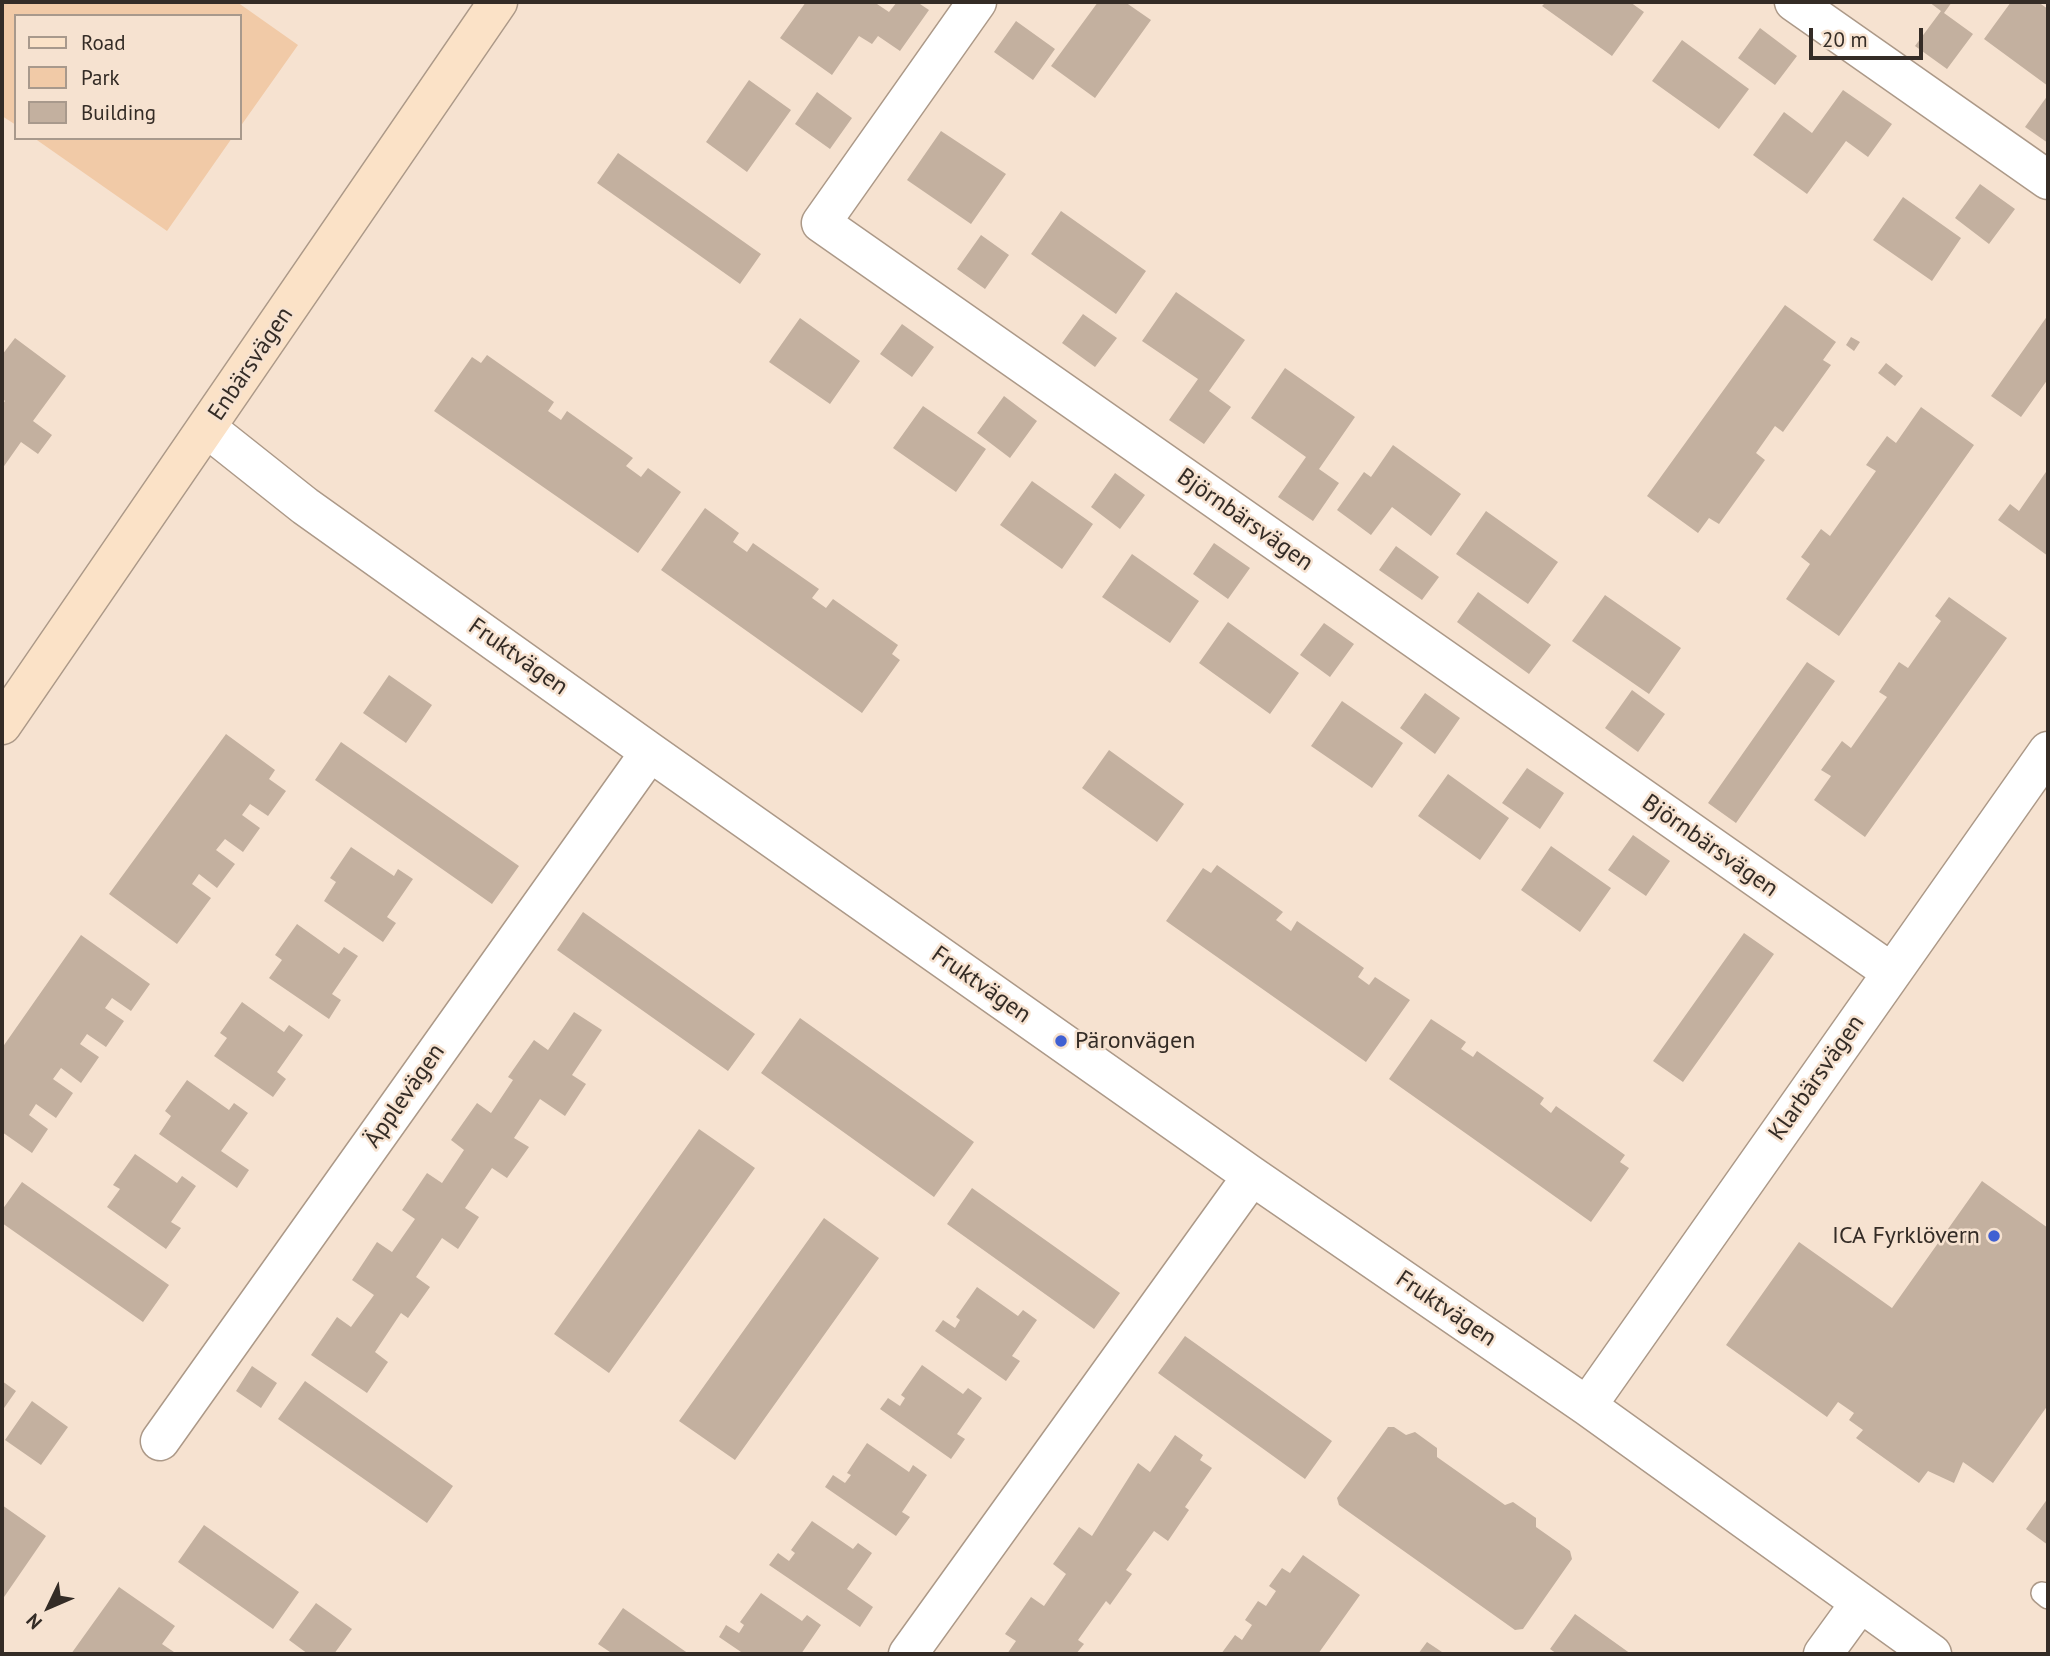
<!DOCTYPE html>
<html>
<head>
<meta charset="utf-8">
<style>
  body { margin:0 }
  #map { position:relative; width:2050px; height:1656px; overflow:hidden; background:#f6e2d0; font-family:"PT Sans",sans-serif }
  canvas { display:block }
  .frame { position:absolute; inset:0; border:4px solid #342c26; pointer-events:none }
  .legend { position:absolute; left:14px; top:14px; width:228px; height:126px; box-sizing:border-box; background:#f6e2d0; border:2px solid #a8998c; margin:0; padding:9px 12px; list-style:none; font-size:21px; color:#342c26 }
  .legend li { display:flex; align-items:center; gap:14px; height:35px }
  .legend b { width:35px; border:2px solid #a8998c }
  .north { position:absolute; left:14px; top:1572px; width:70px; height:70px; -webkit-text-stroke:5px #f6e2d0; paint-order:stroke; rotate:226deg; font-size:19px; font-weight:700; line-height:28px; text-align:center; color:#342c26 }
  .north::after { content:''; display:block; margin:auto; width:24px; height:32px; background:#342c26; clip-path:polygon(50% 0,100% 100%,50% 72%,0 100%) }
  .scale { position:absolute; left:1809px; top:28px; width:114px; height:32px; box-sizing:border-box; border:4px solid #342c26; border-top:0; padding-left:9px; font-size:21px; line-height:24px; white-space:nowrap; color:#342c26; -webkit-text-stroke:5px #f6e2d0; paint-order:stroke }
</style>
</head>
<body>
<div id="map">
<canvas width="2050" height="1656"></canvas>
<div class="frame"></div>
<ul class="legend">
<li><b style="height:9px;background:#fbe2c7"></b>Road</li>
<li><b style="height:19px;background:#f1caa7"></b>Park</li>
<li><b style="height:19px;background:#c3b09f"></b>Building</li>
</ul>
<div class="north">N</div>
<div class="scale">20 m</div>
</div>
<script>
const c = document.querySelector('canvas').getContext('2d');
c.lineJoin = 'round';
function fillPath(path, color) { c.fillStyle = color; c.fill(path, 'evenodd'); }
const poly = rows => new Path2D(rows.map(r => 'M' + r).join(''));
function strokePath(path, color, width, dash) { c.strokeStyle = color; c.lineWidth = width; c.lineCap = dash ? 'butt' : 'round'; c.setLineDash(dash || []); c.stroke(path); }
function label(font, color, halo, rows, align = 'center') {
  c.font = font + ' "PT Sans",sans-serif'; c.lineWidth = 5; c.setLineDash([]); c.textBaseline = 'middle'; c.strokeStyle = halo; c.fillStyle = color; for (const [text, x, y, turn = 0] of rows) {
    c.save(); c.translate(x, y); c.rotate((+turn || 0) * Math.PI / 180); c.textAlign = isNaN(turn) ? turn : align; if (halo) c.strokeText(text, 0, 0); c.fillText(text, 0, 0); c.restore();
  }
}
fillPath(poly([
  [2,2,237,2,298,45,240,127,240,16,16,16,16,125,2,116],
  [34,138,232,138,167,231]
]), '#f1caa7');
fillPath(poly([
  [806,2,874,2,889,12,897,2,917,2,929,10,900,51,878,36,872,44,859,36,832,75,780,38],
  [1098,2,1125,2,1151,20,1095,98,1051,66],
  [1546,2,1630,2,1644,12,1612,56,1542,6],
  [1929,2,1952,2,1944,13,1973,34,1947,69,1915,46,1941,11],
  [2011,2,2038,2,2048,9,2048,86,1984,39],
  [1016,21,1055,49,1033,80,994,52],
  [1760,28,1797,56,1775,85,1738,58],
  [1682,40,1749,89,1719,129,1652,81],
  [749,80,791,110,747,172,706,142],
  [1843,90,1892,124,1868,157,1846,141,1807,194,1753,155,1784,112,1812,133],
  [817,92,852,118,830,149,795,124],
  [2048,95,2048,143,2025,127],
  [941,131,1006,174,971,224,907,180],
  [618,153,761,254,740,284,597,183],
  [1980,184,2015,209,1989,244,1955,218],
  [1903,197,1961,238,1932,281,1873,240],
  [1061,211,1146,271,1116,314,1031,254],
  [981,235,1009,255,985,289,957,269],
  [1176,292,1245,340,1209,391,1231,407,1204,444,1169,420,1198,379,1142,341],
  [1785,305,1836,342,1823,360,1831,365,1783,432,1775,426,1756,453,1765,460,1719,524,1709,518,1698,533,1647,496],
  [1083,314,1117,338,1095,367,1062,343],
  [2048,315,2048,379,2021,417,1991,396],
  [800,318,860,361,830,404,769,362],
  [902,324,934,347,912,377,880,354],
  [1851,337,1860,342,1854,351,1846,345],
  [15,338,66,376,33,421,52,435,38,454,21,442,2,469,2,405,5,401,2,398,2,355],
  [487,355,554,402,548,411,561,420,567,411,633,458,626,466,641,477,648,468,681,492,638,553,434,411,472,357,481,363],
  [1886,363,1903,376,1895,386,1878,373],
  [1285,368,1355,417,1319,469,1339,483,1313,521,1278,497,1306,457,1251,418],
  [1004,396,1037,421,1010,458,977,433],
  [923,406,986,449,956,492,893,448],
  [1921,407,1974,445,1839,636,1786,599,1810,564,1801,557,1821,529,1830,536,1876,471,1866,465,1887,436,1896,443],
  [1393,445,1461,494,1431,536,1392,507,1371,535,1337,510,1364,472,1371,477],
  [2048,469,2048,556,1998,520,2010,504,2019,511],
  [1115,473,1145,495,1120,529,1091,507],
  [1032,481,1093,524,1062,569,1000,525],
  [705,508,739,533,733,542,747,552,753,543,819,589,812,598,826,608,833,599,898,645,892,654,900,660,862,713,661,570],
  [1486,511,1558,562,1528,604,1456,554],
  [1214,543,1250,568,1228,599,1193,574],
  [1396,546,1439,577,1422,600,1379,570],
  [1132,554,1199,601,1170,643,1102,597],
  [1478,592,1551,645,1529,674,1457,622],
  [1605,595,1681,648,1649,694,1572,641],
  [1949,597,2007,638,1865,837,1814,800,1831,776,1821,770,1842,741,1851,748,1887,697,1879,692,1899,662,1908,668,1941,621,1935,616],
  [1228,622,1299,673,1270,714,1199,663],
  [1324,623,1354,644,1330,677,1300,655],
  [1807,662,1835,681,1736,823,1708,803],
  [389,675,432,705,406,743,363,713],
  [1632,690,1665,714,1638,752,1605,728],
  [1425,693,1460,718,1435,754,1400,728],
  [1342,701,1403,743,1372,788,1311,746],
  [226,734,275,770,269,779,286,791,268,816,250,804,242,815,260,828,243,852,225,839,216,850,235,864,217,888,199,874,192,884,211,898,177,944,109,894],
  [341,742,519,866,492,904,315,780],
  [1109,750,1184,804,1157,842,1082,788],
  [1527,768,1564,793,1540,829,1502,803],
  [1448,774,1509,818,1480,860,1418,816],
  [1633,835,1670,861,1646,896,1608,870],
  [1551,846,1611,888,1580,932,1521,890],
  [351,847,394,876,398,869,413,879,387,917,396,923,383,942,324,901,336,882,330,878],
  [1217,865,1283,912,1276,920,1291,931,1297,921,1364,968,1358,977,1369,985,1375,977,1410,1000,1366,1062,1166,921,1203,868,1211,873],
  [583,912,755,1034,728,1071,557,950],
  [297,924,339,954,344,947,358,956,332,994,341,1000,329,1019,269,978,282,960,275,955],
  [1744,933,1774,954,1683,1082,1653,1061],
  [81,935,150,984,131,1011,112,998,105,1008,124,1021,106,1047,87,1034,80,1044,99,1057,81,1083,61,1068,53,1079,73,1093,56,1118,36,1104,29,1115,48,1129,32,1153,2,1132,2,1048],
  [242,1002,284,1032,289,1025,303,1035,277,1072,286,1079,273,1097,214,1056,227,1038,220,1033],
  [574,1012,602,1030,572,1075,586,1084,565,1116,540,1099,514,1138,529,1147,507,1178,492,1168,465,1208,479,1217,458,1249,442,1238,416,1277,430,1287,408,1318,401,1313,375,1352,388,1362,367,1393,311,1355,337,1317,351,1327,374,1295,352,1280,377,1242,392,1252,415,1219,402,1210,427,1173,442,1183,464,1150,451,1140,477,1103,491,1113,513,1080,508,1077,534,1040,548,1050],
  [800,1018,974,1142,934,1197,761,1073],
  [1431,1019,1466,1042,1461,1049,1473,1057,1477,1051,1544,1098,1540,1104,1551,1113,1556,1106,1625,1155,1620,1162,1629,1168,1591,1222,1389,1079],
  [187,1080,229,1110,234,1103,248,1113,221,1151,249,1170,237,1188,159,1134,171,1116,165,1111],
  [699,1129,755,1168,609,1373,554,1334],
  [135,1154,177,1183,182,1176,196,1186,171,1222,181,1228,166,1249,107,1207,120,1189,113,1185],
  [1982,1181,2048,1228,2048,1405,1993,1483,1963,1462,1954,1483,1928,1471,1919,1483,1856,1438,1863,1430,1849,1420,1854,1413,1838,1402,1827,1417,1726,1345,1799,1242,1892,1308],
  [22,1182,169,1285,143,1322,2,1223,2,1210],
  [972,1188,1120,1293,1094,1329,947,1224],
  [824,1218,879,1258,735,1460,679,1421],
  [977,1287,1018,1316,1023,1310,1037,1320,1012,1356,1020,1361,1006,1381,935,1331,943,1320,955,1328,960,1320,956,1317],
  [1185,1336,1332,1441,1305,1479,1158,1373],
  [922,1365,963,1394,968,1388,982,1398,957,1434,965,1439,951,1459,880,1409,888,1398,900,1406,905,1398,901,1395],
  [252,1366,277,1383,261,1408,236,1391],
  [2,1381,16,1391,2,1411],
  [305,1381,453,1486,427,1523,278,1419],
  [32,1401,68,1427,41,1465,5,1440],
  [1388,1427,1394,1427,1406,1435,1415,1432,1437,1448,1437,1457,1505,1505,1513,1502,1536,1518,1536,1527,1570,1551,1572,1559,1523,1629,1515,1630,1339,1505,1337,1498],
  [1175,1435,1203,1455,1200,1460,1212,1468,1185,1507,1189,1510,1168,1541,1154,1531,1126,1570,1132,1574,1110,1605,1106,1601,1078,1640,1084,1644,1076,1654,1007,1654,1016,1641,1005,1634,1031,1597,1044,1606,1066,1574,1053,1564,1079,1527,1092,1536,1138,1463,1150,1472],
  [867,1443,909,1472,913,1465,927,1475,902,1512,910,1517,896,1536,825,1487,833,1475,845,1483,851,1475,847,1473],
  [2048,1498,2048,1545,2026,1529],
  [2,1505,46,1536,2,1600],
  [812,1521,853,1549,858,1543,872,1553,847,1589,873,1607,860,1627,769,1565,778,1553,789,1561,795,1553,791,1550],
  [204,1525,299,1592,273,1629,178,1562],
  [1303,1555,1360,1595,1318,1654,1221,1654,1235,1635,1242,1640,1252,1625,1245,1620,1258,1601,1266,1606,1276,1591,1269,1586,1282,1568,1290,1573],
  [119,1587,175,1626,162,1644,177,1654,71,1654],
  [761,1593,802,1621,807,1615,821,1625,801,1654,744,1654,719,1637,726,1625,739,1633,744,1625,740,1622],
  [316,1603,352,1629,334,1654,308,1654,289,1640],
  [623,1608,689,1654,613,1654,598,1644],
  [1575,1614,1631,1654,1557,1654,1550,1649],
  [1427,1642,1445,1654,1418,1654]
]), '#c3b09f');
const lane = poly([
  [2042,1593,2048,1598]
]);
const street = poly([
  [977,2,821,223,1891,972],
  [1794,2,2048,180],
  [208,429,305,506,650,752,1252,1176,1587,1406,1932,1654],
  [1587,1406,2048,751],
  [160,1441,650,752],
  [908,1654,1252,1176],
  [1823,1654,1860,1603]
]);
const secondary = poly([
  [2,725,498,2]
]);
strokePath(lane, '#ac9988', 24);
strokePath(street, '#ac9988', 41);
strokePath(secondary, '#ac9988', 41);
strokePath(lane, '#fff', 21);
strokePath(street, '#fff', 38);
strokePath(secondary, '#fbe2c7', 38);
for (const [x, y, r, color] of [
  [1061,1041,7,"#4060d2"],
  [1994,1236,7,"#4060d2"]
]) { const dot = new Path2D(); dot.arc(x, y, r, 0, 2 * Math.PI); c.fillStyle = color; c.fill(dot); strokePath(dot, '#f6e2d0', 2.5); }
label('24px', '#342c26', '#f6e2d0', [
  ["Enbärsvägen",251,364,-56],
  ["Björnbärsvägen",1245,520,35],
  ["Fruktvägen",518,657,35],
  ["Björnbärsvägen",1710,846,35],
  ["Fruktvägen",981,985,35],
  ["Klarbärsvägen",1817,1078,-55],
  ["Äpplevägen",405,1096,-55],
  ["Fruktvägen",1446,1309,34]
]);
label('24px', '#342c26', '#f6e2d0', [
  ["Päronvägen",1075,1041],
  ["ICA Fyrklövern",1980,1236,"right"]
], 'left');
</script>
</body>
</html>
